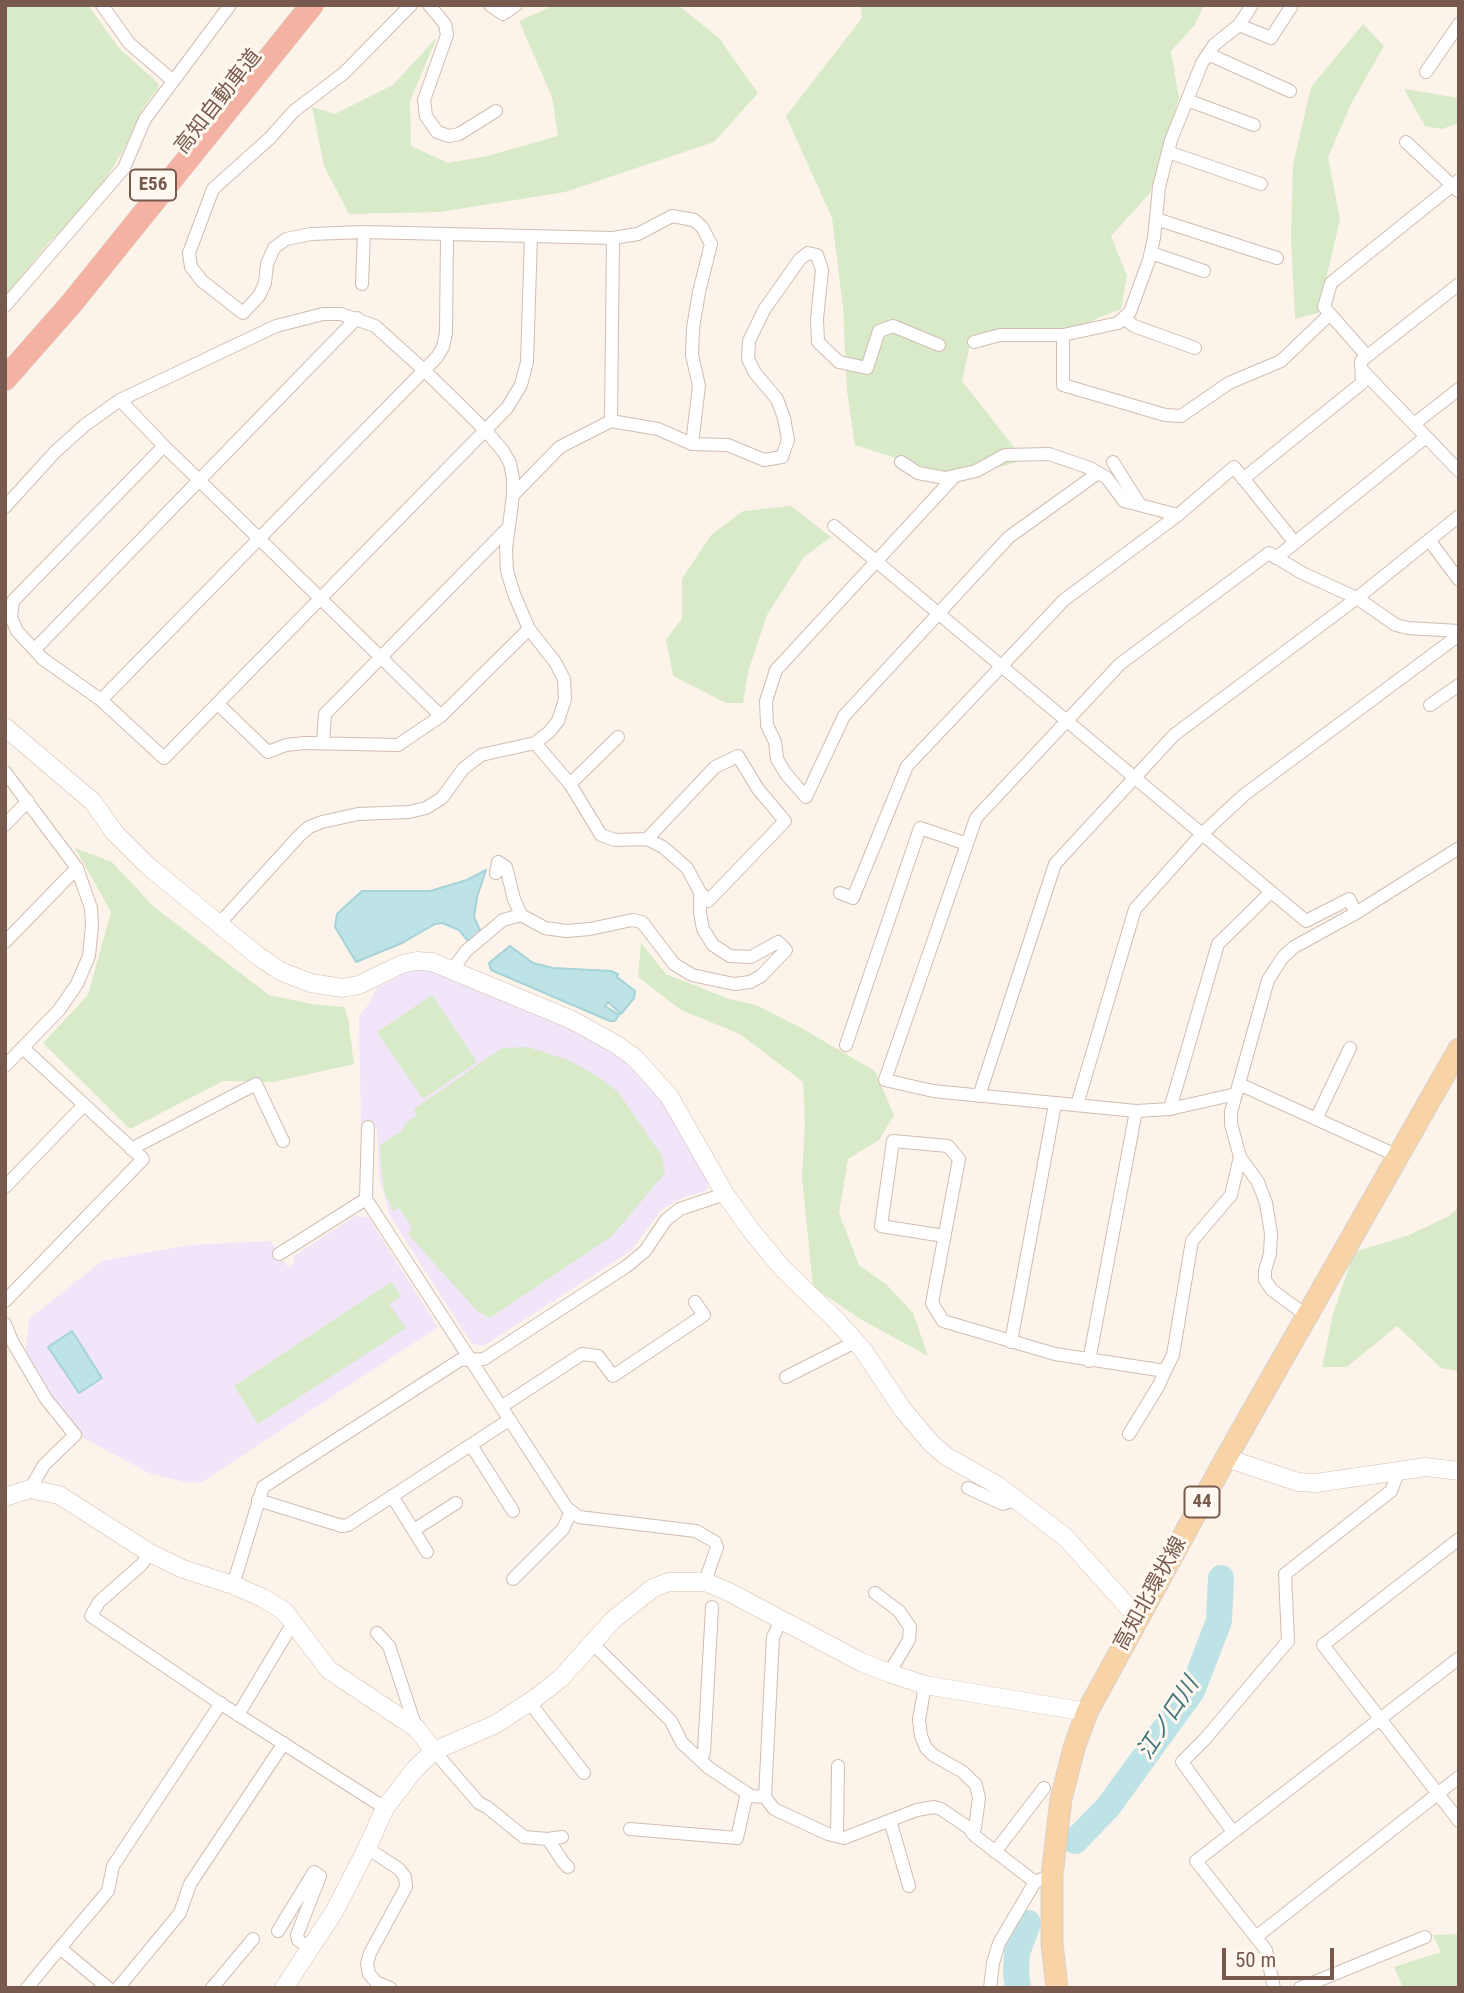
<!DOCTYPE html>
<html>
<head>
<meta charset="utf-8">
<style>
  body { margin:0 }
  #map { position:relative; width:1464px; height:1993px; overflow:hidden; background:#fcf4ea; font-family:"Roboto Condensed",sans-serif }
  canvas { display:block }
  .frame { position:absolute; inset:0; border:7px solid #77594d; pointer-events:none }
  .scale { position:absolute; left:1222px; top:1948px; width:112px; height:32px; box-sizing:border-box; border:4px solid #77594d; border-top:0; padding-left:9px; font-size:21px; line-height:24px; white-space:nowrap; color:#77594d; -webkit-text-stroke:5px #fef8f1; paint-order:stroke }
</style>
</head>
<body>
<div id="map">
<canvas width="1464" height="1993"></canvas>
<div class="frame"></div>
<div class="scale">50 m</div>
</div>
<script>
const c = document.querySelector('canvas').getContext('2d');
c.lineJoin = 'round';
function fillPath(path, color) { c.fillStyle = color; c.fill(path, 'evenodd'); }
const poly = rows => new Path2D(rows.map(r => 'M' + r).join(''));
function strokePath(path, color, width, dash) { c.strokeStyle = color; c.lineWidth = width; c.lineCap = dash ? 'butt' : 'round'; c.setLineDash(dash || []); c.stroke(path); }
function label(font, color, halo, rows, align = 'center') {
  c.font = font + ' "Roboto Condensed","Noto Sans JP",sans-serif'; c.lineWidth = 6; c.setLineDash([]); c.textBaseline = 'middle'; c.strokeStyle = halo; c.fillStyle = color; for (const [text, x, y, turn = 0] of rows) {
    c.save(); c.translate(x, y); c.rotate((+turn || 0) * Math.PI / 180); c.textAlign = isNaN(turn) ? turn : align; if (halo) c.strokeText(text, 0, 0); c.fillText(text, 0, 0); c.restore();
  }
}
fillPath(poly([
  [411,970,428,970,441,975,591,1038,622,1057,656,1091,710,1180,706,1191,684,1197,662,1209,631,1251,483,1346,472,1344,390,1216,379,1177,377,1128,361,1127,359,1016,371,1001,376,988],
  [355,1216,368,1217,438,1327,202,1482,189,1483,149,1473,83,1438,56,1403,25,1357,29,1319,102,1261,189,1245,270,1241,288,1267,294,1263,294,1256]
]), '#f1e6f9');
fillPath(poly([
  [5,5,88,5,119,48,159,84,157,90,143,108,124,149,102,185,71,222,50,241,5,296],
  [555,5,678,5,719,38,758,93,714,142,565,192,440,212,349,214,324,166,312,107,335,114,393,85,437,37,410,101,411,146,448,163,487,156,558,136,552,97,519,21],
  [861,5,1204,5,1194,26,1171,51,1179,98,1150,193,1111,236,1127,276,1121,309,1061,333,970,344,962,381,1024,460,943,483,921,466,855,445,847,391,843,307,832,218,786,116,862,18],
  [1363,24,1384,46,1352,102,1328,157,1340,220,1318,313,1295,319,1291,237,1293,165,1311,87],
  [1404,89,1459,98,1459,123,1442,129,1425,126],
  [791,506,831,537,804,557,767,615,748,672,743,703,726,703,673,676,666,640,682,618,682,579,711,535,743,511],
  [75,848,112,862,153,906,269,995,312,1004,344,1007,348,1018,354,1064,274,1082,223,1081,130,1129,43,1043,88,995,111,912],
  [641,943,666,974,729,999,756,1005,803,1029,875,1071,894,1115,879,1140,848,1159,839,1213,859,1265,887,1285,913,1313,928,1356,862,1320,813,1287,802,1177,805,1124,803,1082,740,1034,681,1010,638,977],
  [432,995,477,1062,423,1099,377,1032],
  [528,1047,568,1060,600,1078,618,1092,662,1156,665,1173,612,1236,490,1318,477,1311,408,1234,412,1227,399,1208,393,1211,385,1194,381,1169,380,1145,403,1130,404,1125,417,1115,414,1109,502,1048],
  [1459,1207,1459,1371,1441,1368,1397,1326,1347,1367,1322,1367,1333,1314,1354,1252,1407,1236,1449,1216],
  [391,1282,401,1296,389,1304,406,1328,258,1424,234,1386],
  [1459,1934,1459,1988,1403,1988,1394,1967,1441,1952,1433,1935]
]), '#d8eac8');
const water = poly([
  [486,870,477,897,474,917,481,932,468,941,459,930,442,923,435,924,402,943,356,962,335,927,337,914,362,891,430,891,467,880,486,870],
  [510,946,533,963,553,968,611,971,618,974,617,977,635,991,634,998,621,1014,608,1002,605,1006,619,1015,615,1021,610,1021,491,970,489,963,510,946],
  [72,1331,102,1378,79,1393,48,1347,72,1331]
]);
fillPath(water, '#bee3e6');
strokePath(water, '#a5d3d7', 2);
strokePath(poly([
  [1075,1841,1108,1807,1192,1691,1219,1621,1221,1578],
  [1018,1988,1016,1975,1017,1953,1028,1923]
]), '#bee3e6', 26);
const street = poly([
  [102,5,129,43,172,80],
  [411,5,344,73,294,111,270,138,213,189,189,253,191,267,202,281,243,313,259,296,265,283,267,264,274,248,286,239,311,234,364,232,613,238,638,234,672,216,694,220,702,227,711,244,699,292,693,328,692,355,699,386,692,444],
  [429,5,445,24,447,35,424,100,426,116,437,132,449,136,459,134,496,111],
  [490,5,503,14,516,5],
  [1252,5,1239,25,1214,45,1202,63,1171,140,1159,187,1154,238,1149,260,1130,312,1118,323,1063,335,1063,385,1165,415,1181,416,1229,383,1281,361,1330,314,1367,356],
  [1239,25,1271,38,1291,7],
  [1208,54,1290,91],
  [1426,72,1459,24],
  [1187,100,1254,125],
  [1406,142,1458,191],
  [1168,152,1261,184],
  [1156,219,1277,258],
  [1151,253,1204,271],
  [362,284,364,232],
  [5,306,124,168,145,119,230,5],
  [1330,314,1324,307,1331,283,1459,180],
  [1125,319,1134,326,1195,348],
  [974,342,1000,335,1063,335],
  [1362,370,1459,471],
  [120,400,164,446,441,716],
  [611,421,613,238],
  [1414,424,1459,389],
  [164,446,13,601,11,617,17,631,43,659,101,700,164,758,507,408,521,385,527,362,531,236],
  [901,462,918,473,945,478,976,471,1005,455,1049,454,1090,468,1107,478,1124,501,1178,515],
  [1113,462,1140,505],
  [954,477,776,670,766,701,767,725,775,742,777,759,786,774,806,797,844,716,1009,537,1098,473],
  [1243,479,1362,383,1361,361,1459,284],
  [513,495,560,447,611,421,658,429,692,444,728,445,764,460,782,457,788,440,784,418,777,399,755,373,748,359,749,341,764,310,800,259,808,253,817,255,822,270,817,319,818,342,839,362,867,368,879,331,893,326,939,345],
  [5,507,55,452,85,425,120,400,276,326,323,314,341,314,375,326,425,371,486,431,503,451,510,463,513,479,513,495,506,549,507,571,514,594,529,629,555,662,564,679,565,699,558,721,549,732,535,743,481,755,463,769,442,798,426,808,409,812,358,814,322,822,309,827,299,836,219,924],
  [834,526,1306,921,1349,899,1356,913],
  [1429,540,1459,580],
  [1276,558,1426,437],
  [35,649,357,318],
  [101,700,437,357,443,347,446,333,447,235],
  [218,704,268,752,286,745,305,743,398,745,441,716,529,629],
  [1430,705,1459,685],
  [323,743,325,714,508,528],
  [535,743,570,784,601,835,615,840,647,839,663,847,687,868,700,892,708,901,785,821,758,789,738,756,715,767,647,839],
  [5,772,77,868,91,908,92,926,89,956,77,984,59,1010,5,1066],
  [570,784,618,737],
  [5,825,28,801],
  [496,873,498,862,506,867,514,899,521,915],
  [840,893,853,898,907,766,1064,600,1178,515,1234,467,1295,543],
  [5,942,77,868],
  [453,969,466,951,503,920,521,915,545,928,566,931,590,929,632,920,642,922,674,964,692,975,734,984,750,982,761,976,786,950,778,942,751,957,730,956,713,945,703,929,700,913,700,892],
  [846,1045,920,828,967,844],
  [1239,1084,1398,1156],
  [1236,1094,1170,1109,1136,1111,933,1091,885,1080,976,818,1120,664,1269,553,1302,573,1357,598,1396,625,1408,628,1459,631],
  [979,1096,1055,864,1174,735,1357,598,1459,516],
  [1077,1105,1135,909,1202,834,1244,795,1459,635],
  [1170,1109,1218,944,1271,892],
  [1316,1119,1350,1048],
  [368,1127,366,1199,567,1508,579,1517,696,1531,715,1542,717,1547,705,1582],
  [131,1149,256,1084,283,1141],
  [5,1187,83,1106],
  [944,1236,881,1226,893,1141,948,1146,959,1159,932,1303,943,1321,1055,1354,1165,1371,1173,1355,1192,1241,1231,1195,1240,1157],
  [279,1254,366,1199],
  [5,1301,143,1159,23,1048],
  [1307,1316,1272,1290,1265,1280,1265,1270,1270,1254,1271,1233,1266,1203,1258,1182,1240,1157,1231,1124,1231,1112,1268,980,1283,957,1294,947,1356,913,1459,848],
  [5,1324,12,1341,46,1399,75,1435,44,1465,30,1489],
  [1011,1342,1055,1104],
  [1089,1361,1136,1111],
  [786,1377,855,1342],
  [501,1407,582,1354,598,1356,613,1376,704,1315,695,1302],
  [1129,1434,1159,1385,1165,1371],
  [471,1445,513,1511],
  [968,1488,1003,1504,1016,1499],
  [392,1496,427,1552],
  [258,1500,342,1526,348,1525,509,1420],
  [414,1530,456,1503],
  [1459,1539,1323,1645,1459,1821],
  [150,1553,141,1565,99,1602,91,1616,218,1702,385,1808],
  [513,1579,563,1529,571,1511],
  [233,1585,263,1487,460,1360,484,1359,627,1266,645,1251,666,1220,680,1209,725,1194],
  [875,1593,899,1611,910,1627,909,1640,889,1673],
  [782,1619,773,1637,765,1797,774,1809,828,1834,844,1838,917,1810,934,1807,941,1809,969,1828,975,1836,1035,1882],
  [377,1633,389,1646,416,1728],
  [592,1643,671,1721,682,1743,709,1768,751,1796,765,1797],
  [925,1685,919,1720,921,1736,926,1748,933,1755,963,1772,976,1785,979,1798,975,1828,972,1833],
  [530,1703,584,1773],
  [238,1715,293,1623],
  [434,1751,479,1803,487,1807,524,1837,548,1839,562,1837],
  [701,1760,704,1752,712,1607],
  [890,1820,909,1886],
  [630,1829,737,1838,747,1793],
  [1233,1832,1182,1762,1205,1739,1288,1641,1285,1574,1391,1491,1399,1470],
  [837,1836,838,1766],
  [548,1839,563,1862,568,1867],
  [367,1848,399,1869,405,1877,406,1887,370,1953,367,1964,369,1974,376,1982,390,1988],
  [995,1852,1044,1788],
  [278,1931,314,1872,320,1876,297,1935,298,1940,310,1949],
  [1256,1937,1459,1777],
  [60,1948,108,1891,113,1866,221,1703],
  [27,1988,60,1948,108,1988],
  [118,1988,180,1913,190,1884,284,1743],
  [212,1988,253,1939],
  [990,1988,993,1963,999,1943,1035,1882,1042,1879],
  [1274,1988,1266,1950,1196,1861,1459,1658],
  [1300,1988,1425,1937]
]);
const secondary = poly([
  [5,727,93,802,114,832,148,866,258,956,282,972,311,983,342,988,359,985,402,964,417,961,432,962,572,1020,617,1045,635,1058,669,1096,725,1194,754,1234,782,1268,835,1319,863,1350,903,1410,931,1443,946,1456,997,1485,1065,1537,1138,1618],
  [1226,1458,1298,1482,1316,1483,1426,1467,1459,1471],
  [5,1497,30,1489,59,1495,150,1553,183,1569,233,1585,263,1598,284,1611,329,1670,416,1728,434,1751],
  [284,1988,334,1912,367,1848,385,1808,415,1769,434,1751,496,1724,537,1697,561,1678,613,1620,653,1588,669,1582,705,1582,727,1591,861,1662,889,1673,925,1685,1087,1712]
]);
const primary = poly([
  [1057,1988,1052,1944,1052,1875,1061,1799,1074,1748,1087,1712,1226,1458,1459,1049]
]);
const highway = poly([
  [5,379,71,304,312,5]
]);
strokePath(street, '#d1bdb2', 14);
strokePath(secondary, '#d4bdaf', 19);
strokePath(primary, '#d9d1cd', 23);
strokePath(highway, '#d9d1cd', 24);
strokePath(street, '#fff', 12);
strokePath(secondary, '#fff', 18);
strokePath(primary, '#f8d3a5', 21);
strokePath(highway, '#f4b2a3', 23);
for (const [x, y, w] of [
  [153,185,46],
  [1202,1502,35]
]) { const box = new Path2D(); box.roundRect(x - w / 2, y - 15.5, w, 31, 5); c.fillStyle = '#fef8f1'; c.fill(box); strokePath(box, '#77594d', 2); }
label('bold 19px', '#77594d', null, [
  ["E56",153,185],
  ["44",1202,1502]
]);
label('21px', '#77594d', '#fef8f1', [
  ["高知自動車道",219,102,-52],
  ["高知北環状線",1151,1594,-61]
]);
label('italic 23px', '#41767b', '#fef8f1', [
  ["江ノ口川",1169,1719,-57]
]);
</script>
</body>
</html>
